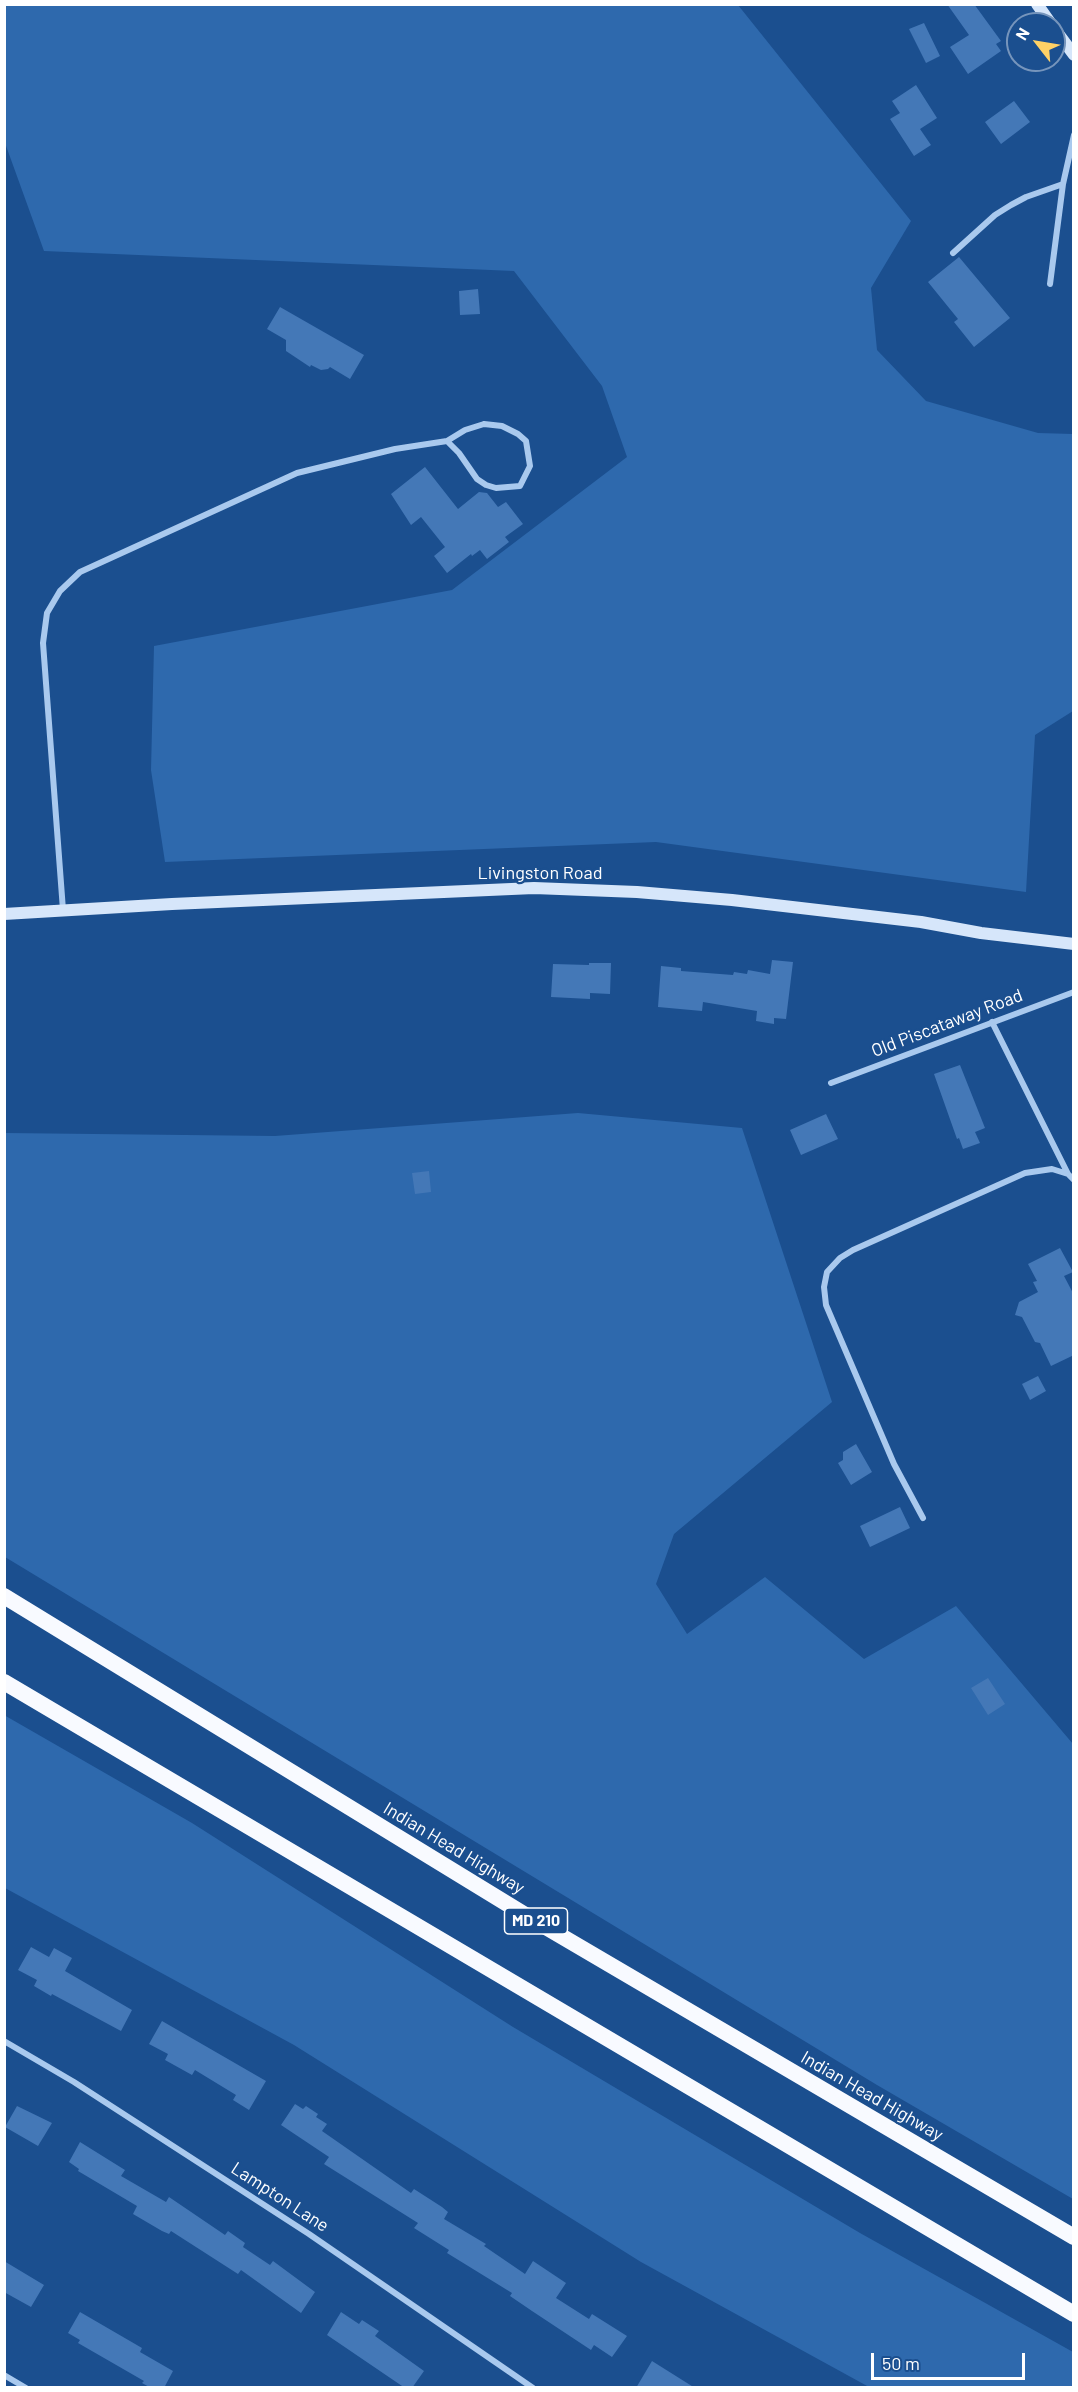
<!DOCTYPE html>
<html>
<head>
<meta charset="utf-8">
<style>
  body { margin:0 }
  #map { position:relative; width:1078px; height:2392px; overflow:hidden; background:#1b4f8f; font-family:Barlow,sans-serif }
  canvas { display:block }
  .frame { position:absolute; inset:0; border:6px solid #fff; pointer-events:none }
  .north { position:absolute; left:1006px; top:12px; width:60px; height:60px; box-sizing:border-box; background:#1b4f8f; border:2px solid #7695bc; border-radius:50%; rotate:301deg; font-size:16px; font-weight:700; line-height:24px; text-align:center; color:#fff }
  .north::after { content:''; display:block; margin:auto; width:21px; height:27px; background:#ffd166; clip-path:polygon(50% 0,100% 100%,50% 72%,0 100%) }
  .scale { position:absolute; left:871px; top:2353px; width:154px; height:27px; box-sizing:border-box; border:3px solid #fff; border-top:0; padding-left:8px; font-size:18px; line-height:21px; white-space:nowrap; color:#fff; -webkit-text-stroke:4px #1b4f8f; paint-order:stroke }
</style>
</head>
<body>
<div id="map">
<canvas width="1078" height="2392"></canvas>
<div class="frame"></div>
<div class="north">N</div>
<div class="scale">50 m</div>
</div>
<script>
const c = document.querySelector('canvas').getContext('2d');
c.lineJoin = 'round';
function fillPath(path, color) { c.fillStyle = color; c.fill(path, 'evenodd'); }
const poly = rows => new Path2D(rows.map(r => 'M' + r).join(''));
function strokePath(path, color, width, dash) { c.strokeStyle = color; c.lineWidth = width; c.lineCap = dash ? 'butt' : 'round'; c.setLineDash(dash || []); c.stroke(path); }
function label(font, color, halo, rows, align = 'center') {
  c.font = font + ' Barlow,sans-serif'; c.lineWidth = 4.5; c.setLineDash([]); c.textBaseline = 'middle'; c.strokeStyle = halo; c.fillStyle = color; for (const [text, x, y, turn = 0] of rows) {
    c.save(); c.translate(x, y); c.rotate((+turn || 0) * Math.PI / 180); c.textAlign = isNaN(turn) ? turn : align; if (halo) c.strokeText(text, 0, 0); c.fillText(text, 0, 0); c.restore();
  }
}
fillPath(poly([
  [5,4,738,5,911,221,871,288,877,350,926,401,1038,433,1073,434,1073,711,1035,735,1026,892,656,842,165,862,151,770,154,646,452,590,627,457,602,386,514,271,44,251,5,143],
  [578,1113,742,1128,832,1402,674,1534,656,1584,687,1634,765,1577,864,1659,956,1606,1073,1744,1073,2199,877,2085,5,1557,5,1133,275,1136],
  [4,1715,192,1823,513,2027,860,2233,1073,2352,1073,2387,869,2387,641,2262,294,2045,5,1888]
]), '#2e69ad');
fillPath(poly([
  [947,4,974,4,1001,41,996,44,1001,51,968,74,950,47,969,35],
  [924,23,940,56,926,63,909,29],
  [916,85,937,118,920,129,931,145,914,156,890,119,900,113,892,101],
  [1014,101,1030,122,1001,144,985,122],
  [959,257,1010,318,974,347,954,322,958,319,928,282],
  [478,289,480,314,460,315,459,291],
  [280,307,364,355,350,379,330,367,328,369,321,370,311,365,310,367,286,351,286,340,267,329],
  [425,467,458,509,479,492,487,493,498,507,506,502,523,524,505,537,509,542,487,559,480,550,472,556,471,554,447,573,434,556,445,547,421,517,411,525,391,494],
  [772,960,793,962,786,1019,774,1018,774,1024,756,1021,757,1011,703,1002,702,1011,658,1007,661,966,681,968,681,971,733,975,734,972,747,974,748,970,770,974],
  [589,963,611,963,610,994,590,993,590,999,551,997,553,964,589,965],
  [960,1065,985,1128,975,1132,980,1143,963,1149,959,1138,957,1139,934,1074],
  [826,1114,838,1139,801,1155,790,1130],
  [429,1171,431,1192,415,1194,412,1173],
  [1060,1248,1073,1272,1064,1276,1074,1295,1074,1355,1051,1366,1040,1343,1035,1342,1022,1317,1015,1315,1019,1302,1038,1292,1033,1282,1037,1281,1028,1264],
  [1038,1376,1046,1391,1030,1400,1022,1384],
  [856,1444,872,1472,851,1485,838,1463,843,1460,843,1452],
  [900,1507,910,1528,870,1547,860,1526],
  [988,1678,1005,1704,988,1715,971,1688],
  [31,1947,49,1957,54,1948,72,1958,65,1971,132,2010,121,2031,52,1994,51,1996,34,1986,37,1980,18,1970],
  [162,2021,266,2081,249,2110,233,2100,236,2095,195,2070,192,2075,165,2060,168,2054,149,2044],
  [295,2104,303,2109,306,2106,318,2114,316,2117,327,2124,322,2131,411,2193,414,2189,442,2207,448,2212,444,2219,486,2244,484,2246,525,2274,533,2261,566,2283,556,2298,589,2319,592,2314,627,2336,612,2357,594,2345,591,2350,532,2311,510,2296,512,2293,447,2253,449,2250,414,2228,418,2223,324,2164,329,2157,281,2125],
  [17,2106,52,2123,38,2146,5,2127],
  [80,2142,125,2170,121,2176,166,2202,169,2197,225,2235,228,2231,245,2243,243,2247,270,2265,273,2261,315,2292,301,2313,241,2270,238,2274,171,2231,169,2234,162,2231,133,2214,137,2206,78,2171,79,2169,69,2162],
  [4,2261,44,2285,31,2307,4,2292],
  [80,2312,142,2348,140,2352,173,2371,164,2388,151,2388,142,2383,144,2381,78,2343,80,2340,68,2333],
  [341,2312,359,2324,362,2320,379,2331,375,2336,424,2371,412,2388,405,2388,327,2335],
  [652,2361,695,2388,636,2388]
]), '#4478b7');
strokePath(poly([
  [953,253,995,215,1011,205,1026,197,1063,184],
  [1050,284,1063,184,1074,135],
  [484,424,502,426,518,434,526,441,530,466,520,486,496,488,486,485,477,479,459,453,447,441,465,430,484,424],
  [63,910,43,643,47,613,60,591,80,572,297,473,395,449,447,441],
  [992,1022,1068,1174],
  [831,1083,1074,992],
  [923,1518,894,1464,826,1305,824,1287,827,1272,840,1258,853,1250,1025,1173,1052,1169,1068,1174,1074,1180],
  [4,2041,74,2082,309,2234,533,2388],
  [4,2375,26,2388]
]), '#a9c9ee', 6);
strokePath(poly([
  [1037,4,1051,24],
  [1054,28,1074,55],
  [4,914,172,904,534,888,637,892,732,900,921,922,981,933,1074,944]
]), '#d6e6fa', 12);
strokePath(poly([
  [4,1596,527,1916,1074,2237],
  [4,1682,1074,2314]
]), '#f8faff', 16);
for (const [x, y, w] of [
  [536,1921,63]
]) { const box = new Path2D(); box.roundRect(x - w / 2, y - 13, w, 26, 4.5); c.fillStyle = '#1b4f8f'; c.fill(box); strokePath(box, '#fff', 1.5); }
label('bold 16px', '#fff', null, [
  ["MD 210",536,1921]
]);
label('18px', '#fff', '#1b4f8f', [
  ["Livingston Road",540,873],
  ["Old Piscataway Road",947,1023,-21],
  ["Indian Head Highway",454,1848,31],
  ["Indian Head Highway",872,2096,30],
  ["Lampton Lane",280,2197,33]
]);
</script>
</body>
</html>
